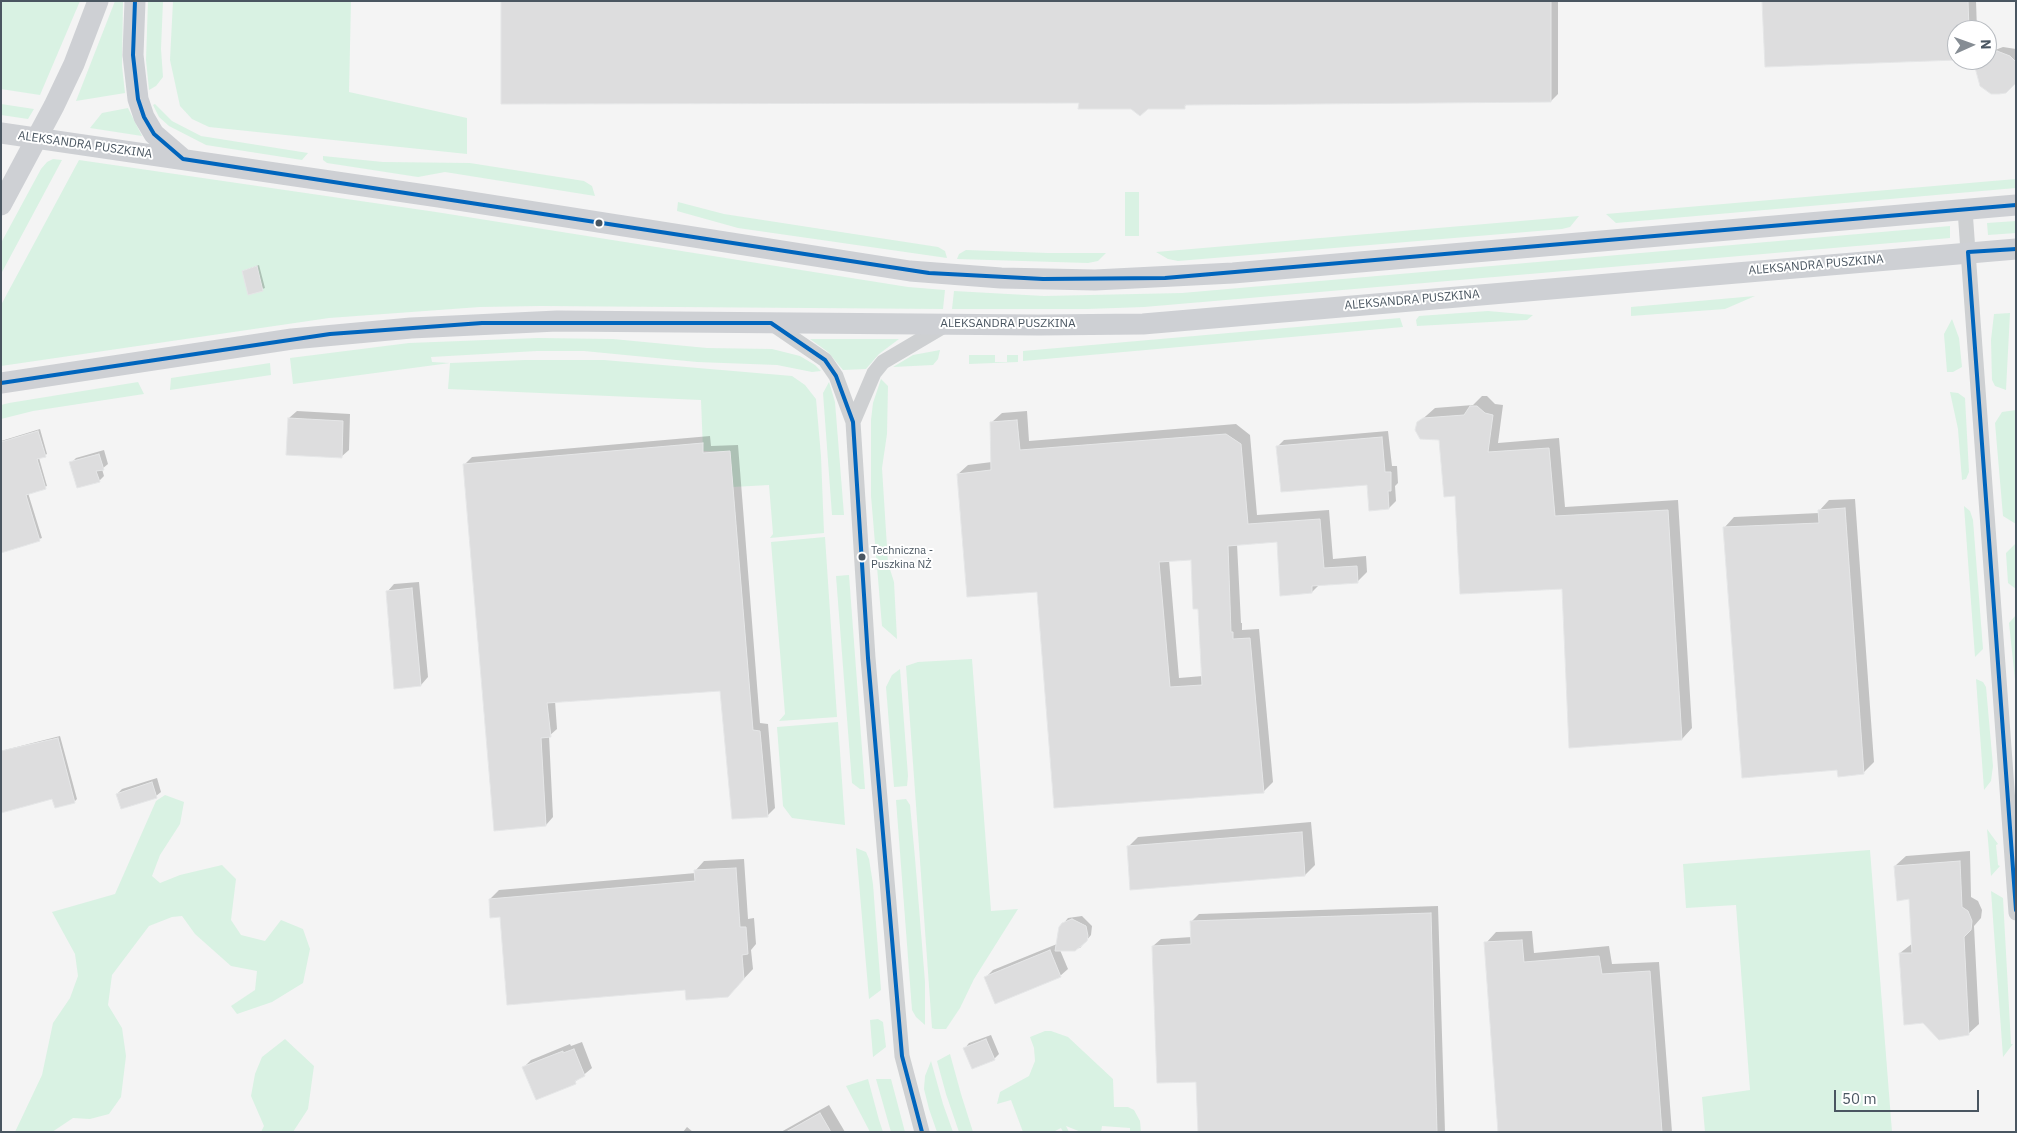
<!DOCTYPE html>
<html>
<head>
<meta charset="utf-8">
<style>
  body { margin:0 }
  #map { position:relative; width:2017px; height:1133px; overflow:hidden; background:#f4f4f4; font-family:"IBM Plex Sans",sans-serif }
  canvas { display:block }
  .frame { position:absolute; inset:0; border:2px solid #4a5661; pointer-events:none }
  .north { position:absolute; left:1947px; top:20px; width:50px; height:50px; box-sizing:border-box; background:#fff; border:1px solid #b7bbc0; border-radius:50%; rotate:88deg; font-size:14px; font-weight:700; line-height:20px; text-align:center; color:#4a5661 }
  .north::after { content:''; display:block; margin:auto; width:18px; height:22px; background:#868d94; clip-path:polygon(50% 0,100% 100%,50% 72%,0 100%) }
  .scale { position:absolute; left:1834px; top:1090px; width:145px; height:22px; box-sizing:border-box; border:2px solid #4a5661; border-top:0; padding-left:6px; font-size:15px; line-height:18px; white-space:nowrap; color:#4a5661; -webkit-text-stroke:4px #fff; paint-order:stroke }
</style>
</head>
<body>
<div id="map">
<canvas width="2017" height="1133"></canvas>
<div class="frame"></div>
<div class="north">N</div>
<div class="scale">50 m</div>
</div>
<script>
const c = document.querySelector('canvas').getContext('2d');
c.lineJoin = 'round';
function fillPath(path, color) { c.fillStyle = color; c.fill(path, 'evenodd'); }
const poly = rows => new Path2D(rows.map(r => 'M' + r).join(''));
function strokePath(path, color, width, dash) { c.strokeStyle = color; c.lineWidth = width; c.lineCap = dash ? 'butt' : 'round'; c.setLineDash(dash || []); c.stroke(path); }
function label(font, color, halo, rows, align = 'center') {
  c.font = font + ' "IBM Plex Sans",sans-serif'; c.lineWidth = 4; c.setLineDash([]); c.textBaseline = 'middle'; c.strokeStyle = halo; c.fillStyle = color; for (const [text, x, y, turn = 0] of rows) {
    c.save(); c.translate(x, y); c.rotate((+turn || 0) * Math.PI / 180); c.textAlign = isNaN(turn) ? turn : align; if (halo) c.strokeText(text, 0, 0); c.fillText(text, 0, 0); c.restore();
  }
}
fillPath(poly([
  [1,1,80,1,40,95,1,89],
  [115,1,123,1,122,66,125,93,76,101],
  [148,1,163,1,161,49,163,77,156,86,149,90,146,60],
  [173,1,351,1,349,92,467,118,467,154,209,127,192,119,180,106,170,60],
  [1,104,34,109,28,119,1,115],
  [155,104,172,121,201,136,308,153,302,160,206,145,169,126,159,117,153,105],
  [128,108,142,136,90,128,102,113],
  [323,156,383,162,470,163,584,181,592,186,595,196,445,172,418,177,327,163,323,160],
  [53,159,62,160,1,274,1,243,41,169,47,162],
  [79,160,436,212,908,287,945,290,943,309,541,306,480,307,329,318,1,366,1,305],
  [2016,179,2016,188,1616,223,1606,214],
  [1125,192,1139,192,1139,236,1125,236],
  [678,202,724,214,938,247,945,251,947,258,738,228,677,211],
  [1579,216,1570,227,1562,229,1178,261,1168,259,1156,252],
  [2016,221,2016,233,1988,235,1987,223],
  [1950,226,1950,238,1144,307,1087,309,952,309,954,291,1044,296,1182,293],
  [966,250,1048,253,1106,253,1098,261,1088,263,957,259,959,254],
  [1755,296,1725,309,1631,316,1631,307],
  [1488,311,1533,315,1527,320,1417,326,1416,320,1419,316],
  [2010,313,2006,390,1995,386,1992,380,1991,340,1994,314],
  [1400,318,1403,327,1023,361,1023,351],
  [1952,319,1959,338,1962,367,1953,372,1947,372,1944,334],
  [538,338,613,339,707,348,772,349,800,356,815,365,821,371,812,372,777,365,697,362,584,351,537,351,431,357,432,362,450,363,525,360,604,360,792,376,805,385,816,399,821,456,824,533,770,538,773,534,769,485,733,487,730,452,703,451,701,400,448,389,450,363,293,384,290,358,409,343],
  [810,339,899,339,879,354,866,369,843,370,828,352],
  [940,350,938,359,933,365,893,367,913,355],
  [969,355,995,355,995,362,1007,362,1007,355,1018,355,1018,362,969,364],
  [270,363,271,375,170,390,171,378],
  [881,379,888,386,887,434,882,468,888,563,894,582,897,639,882,626,871,496,871,420,873,403],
  [138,382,144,394,33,411,1,419,1,405,9,403],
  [829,382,835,402,844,515,832,515,823,393],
  [1950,392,1958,393,1965,398,1969,472,1966,479,1962,480,1958,429],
  [2016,410,2016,524,2003,516,1995,423,2002,412],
  [1964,506,1970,511,1973,520,1983,649,1975,657],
  [825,537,837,717,779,721,785,714,771,542],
  [2016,543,2016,589,2008,583,2006,553],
  [849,575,865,789,860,789,852,783,836,576],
  [2016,615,2016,689,2009,623],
  [972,659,991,911,1018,909,974,979,960,1008,946,1029,935,1029,932,1028,906,666,918,662],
  [900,669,908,776,907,786,894,787,886,687,892,675],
  [1976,679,1983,682,1986,687,1993,766,1991,781,1984,790],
  [838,722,845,825,792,818,783,806,777,727],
  [165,795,184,802,180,824,160,855,152,876,160,883,180,875,222,865,236,879,231,920,241,935,265,941,281,920,303,929,310,949,303,983,272,1002,237,1014,231,1006,255,990,257,971,231,966,195,934,182,916,172,917,149,926,112,975,108,1005,122,1028,126,1056,121,1097,109,1114,90,1119,73,1118,52,1132,15,1132,42,1075,53,1023,70,998,78,976,75,954,52,912,115,894,156,801],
  [906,799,910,805,915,858,925,982,925,1025,916,1017,912,1010,896,800],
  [1987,829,1998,844,1996,845,1998,865,2000,866,1991,876],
  [856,848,866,852,869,859,873,884,881,990,869,999],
  [1870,850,1892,1132,1705,1132,1702,1097,1750,1090,1736,905,1686,908,1683,864],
  [1991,891,2003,898,2011,1044,2013,1044,2003,1057],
  [878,1019,883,1022,886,1047,873,1057,870,1020],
  [1045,1031,1051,1031,1068,1037,1113,1079,1114,1107,1128,1107,1134,1110,1140,1121,1141,1132,1130,1132,1130,1128,1102,1126,1101,1132,1081,1132,1066,1126,1069,1132,1063,1132,1061,1128,1053,1132,1023,1132,1011,1100,997,1104,1000,1092,1029,1076,1035,1061,1034,1048,1030,1037],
  [285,1039,314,1066,308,1109,293,1132,261,1132,264,1126,251,1096,255,1074,262,1057],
  [950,1054,961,1094,973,1132,959,1132,946,1094,937,1061],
  [931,1061,943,1104,953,1132,937,1132,929,1109,924,1089,925,1076],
  [868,1079,879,1120,883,1132,870,1132,846,1086],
  [876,1079,891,1079,905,1132,891,1132]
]), '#d9f2e3');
fillPath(poly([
  [502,1,1558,1,1558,94,1551,101,1188,103,1184,107,1132,107,1080,101],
  [1764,1,1976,1,1977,30,1957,30,1957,59],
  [2003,47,2016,49,2016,81,1976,60,1987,60,1987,53],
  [259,265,265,288,249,294,243,271],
  [1482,396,1487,396,1495,404,1503,405,1498,443,1559,438,1565,507,1678,500,1692,728,1682,739,1563,588,1456,495,1440,438,1425,439,1417,433,1418,423,1435,408,1473,405],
  [297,411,350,414,349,450,341,457,289,418],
  [1027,411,1029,441,1236,424,1250,435,1257,515,1329,510,1333,559,1366,556,1367,572,1357,582,1320,584,1312,592,1278,541,1237,544,1241,623,1242,623,1242,630,1259,629,1273,782,1263,792,1038,590,958,474,968,465,992,462,992,422,1002,413],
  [1192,559,1199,607,1203,676,1179,678,1169,560],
  [40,429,47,454,39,458,47,486,28,493,42,538,1,552,1,441],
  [1388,431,1392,466,1397,466,1398,483,1395,486,1396,501,1389,508,1368,483,1277,447,1284,440],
  [710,436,711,446,738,445,760,723,768,724,775,808,767,816,721,690,555,701,557,729,549,736,553,817,546,825,464,465,472,457],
  [104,450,108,464,102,469,104,476,99,481,71,463,76,458],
  [1855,499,1874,762,1864,772,1839,775,1838,769,1724,528,1734,517,1819,513,1819,511,1829,500],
  [419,582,428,677,421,685,387,592,394,584],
  [60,736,77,799,74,802,53,797,1,751],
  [157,778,161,792,156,796,117,794,122,789],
  [1311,822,1315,865,1305,875,1128,847,1138,837],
  [1970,851,1971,897,1978,901,1982,910,1981,918,1974,926,1979,1024,1968,1034,1900,953,1913,943,1910,898,1895,866,1906,856],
  [744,859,748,919,754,918,756,944,751,950,753,969,737,986,686,989,502,916,490,899,499,890,696,873,695,871,704,861],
  [1438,906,1445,1132,1199,1132,1198,1081,1153,946,1161,939,1192,937,1191,922,1199,914],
  [1082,916,1092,926,1091,935,1080,948,1060,950,1068,969,1060,976,986,977,993,970,1057,944,1058,932,1063,924,1068,918],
  [1532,931,1534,953,1609,946,1612,964,1659,962,1672,1132,1500,1132,1486,943,1496,932],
  [991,1035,999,1054,994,1059,965,1048,969,1043],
  [582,1042,592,1068,575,1082,524,1067,531,1060,570,1044,571,1046],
  [829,1105,845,1132,781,1132],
  [687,1127,693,1132,683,1132]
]), '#0003');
const building = poly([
  [501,1,1551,1,1551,102,1185,105,1185,109,1148,109,1140,116,1131,109,1078,109,1079,103,501,104,501,1],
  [1762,1,1968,1,1969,30,1957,30,1957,60,1765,67,1762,1],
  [1997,51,2010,56,2016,62,2016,83,2006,93,1999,94,1991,94,1980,86,1973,60,1987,60,1987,53,1997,51],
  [257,266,263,291,248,295,242,271,257,266],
  [1470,406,1477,406,1485,413,1493,415,1488,452,1549,448,1555,516,1668,510,1682,740,1569,748,1562,589,1460,594,1455,496,1444,497,1439,440,1420,439,1415,430,1417,422,1423,418,1464,415,1470,406],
  [288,418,343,421,342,458,286,455,288,418],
  [1017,420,1020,450,1226,434,1241,444,1248,524,1320,519,1324,568,1357,566,1358,583,1312,586,1312,593,1280,596,1277,542,1228,546,1231,632,1233,632,1233,639,1250,638,1264,793,1054,808,1037,592,967,597,957,474,991,470,990,422,1017,420],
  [1191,560,1193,609,1198,609,1202,685,1170,687,1159,562,1191,560],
  [38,431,46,457,37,459,46,489,26,495,40,541,1,553,1,442,38,431],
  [1382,437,1385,472,1391,472,1391,491,1388,491,1389,509,1369,511,1367,485,1281,492,1276,446,1382,437],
  [703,443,703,453,730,451,753,730,760,731,768,817,732,819,720,691,547,703,551,737,541,738,546,826,494,831,463,464,703,443],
  [99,454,104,470,96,471,100,482,77,488,69,462,99,454],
  [1845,508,1864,774,1838,777,1837,770,1742,778,1723,527,1819,523,1818,510,1845,508],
  [412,588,421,686,394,689,386,591,412,588],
  [58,738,75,803,55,808,52,799,1,813,1,751,58,738],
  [152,782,157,798,121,809,116,794,152,782],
  [1302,832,1305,876,1130,890,1127,846,1302,832],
  [1960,861,1962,907,1968,911,1972,921,1971,930,1964,937,1969,1035,1939,1040,1923,1023,1904,1025,1899,953,1912,953,1909,899,1897,901,1894,866,1960,861],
  [736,868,740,927,746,927,748,954,742,955,744,979,728,997,686,1000,685,990,507,1005,500,917,490,918,489,899,695,881,694,870,736,868],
  [1431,913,1437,1132,1198,1132,1196,1082,1157,1083,1152,946,1191,944,1190,921,1431,913],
  [1072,919,1086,926,1088,936,1087,941,1075,951,1055,951,1059,927,1062,923,1072,919],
  [1522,940,1524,962,1599,956,1602,974,1650,971,1662,1132,1498,1132,1484,942,1522,940],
  [1050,950,1061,977,995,1004,984,977,1050,950],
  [986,1039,995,1060,972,1069,963,1048,986,1039],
  [574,1049,585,1076,575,1081,576,1084,536,1100,522,1067,563,1051,563,1053,574,1049],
  [820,1113,831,1132,786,1132,820,1113]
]);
fillPath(building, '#ddddde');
strokePath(building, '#e5e6e7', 1);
strokePath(poly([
  [1965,210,2016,913],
  [771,323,825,360,836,376,853,422,868,658,902,1056,922,1132],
  [853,422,874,373,883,362,944,326]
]), '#ced0d2', 15);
strokePath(poly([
  [135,1,133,55,138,99,144,117,154,134,183,159],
  [1,133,439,197,910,271,1001,278,1095,280,1233,273,2016,205],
  [1,205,54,106,74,64,98,1],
  [1,383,292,339,411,328,557,321,1039,325,1143,324,2016,249]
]), '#ced0d4', 21);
strokePath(poly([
  [135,1,133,55,138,99,144,117,154,134,183,159,929,273,1043,279,1165,278,2016,205],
  [2016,249,1968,252,2016,910],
  [1,383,330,334,482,323,771,323,825,360,836,376,853,422,868,658,902,1056,922,1132]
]), '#0065bd', 4);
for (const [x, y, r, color] of [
  [599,223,4.5,"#4a5661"],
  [862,557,4.5,"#4a5661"]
]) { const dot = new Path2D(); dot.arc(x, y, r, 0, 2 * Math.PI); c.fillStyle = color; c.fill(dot); strokePath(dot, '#fff', 2); }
label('11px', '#4a5661', '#fff', [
  ["Techniczna -",871,551],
  ["Puszkina NŻ",871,565]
], 'left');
label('12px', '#4a5661', '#fff', [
  ["ALEKSANDRA PUSZKINA",85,145,8],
  ["ALEKSANDRA PUSZKINA",1816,265,-5],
  ["ALEKSANDRA PUSZKINA",1412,300,-5],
  ["ALEKSANDRA PUSZKINA",1008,324]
]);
</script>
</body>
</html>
